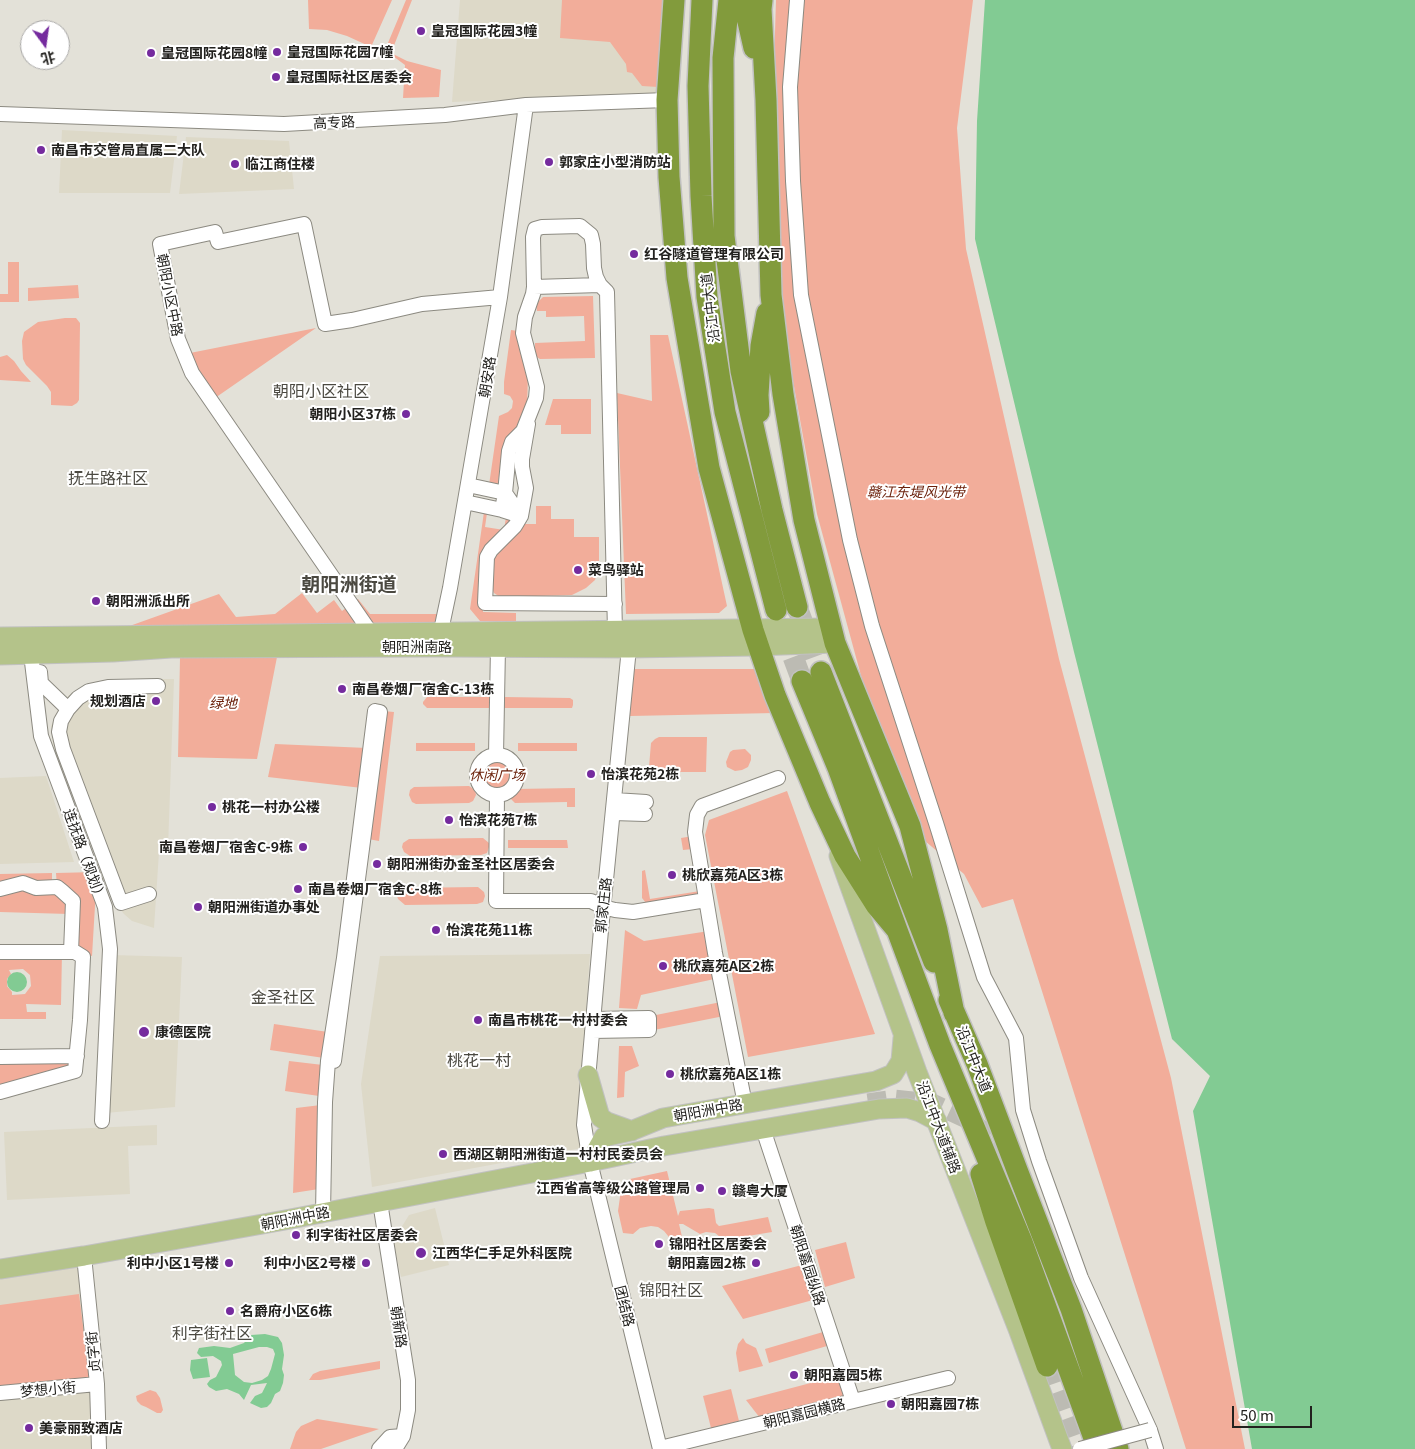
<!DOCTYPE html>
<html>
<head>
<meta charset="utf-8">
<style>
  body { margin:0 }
  #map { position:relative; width:1415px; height:1449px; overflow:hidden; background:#e3e1d8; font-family:Georgia,"Noto Sans SC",serif }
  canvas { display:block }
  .north { position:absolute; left:20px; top:20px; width:50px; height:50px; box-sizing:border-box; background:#fff; border:1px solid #a7a6a5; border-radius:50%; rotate:166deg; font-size:14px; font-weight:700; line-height:20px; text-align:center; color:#22211e }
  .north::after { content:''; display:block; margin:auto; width:18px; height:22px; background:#752b9e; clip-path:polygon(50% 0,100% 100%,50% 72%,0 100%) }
  .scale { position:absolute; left:1232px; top:1406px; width:80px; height:22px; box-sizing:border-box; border:2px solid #22211e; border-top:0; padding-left:6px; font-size:15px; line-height:18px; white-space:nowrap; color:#22211e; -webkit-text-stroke:4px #fff; paint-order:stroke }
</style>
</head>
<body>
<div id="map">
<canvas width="1415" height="1449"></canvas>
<div class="north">北</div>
<div class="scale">50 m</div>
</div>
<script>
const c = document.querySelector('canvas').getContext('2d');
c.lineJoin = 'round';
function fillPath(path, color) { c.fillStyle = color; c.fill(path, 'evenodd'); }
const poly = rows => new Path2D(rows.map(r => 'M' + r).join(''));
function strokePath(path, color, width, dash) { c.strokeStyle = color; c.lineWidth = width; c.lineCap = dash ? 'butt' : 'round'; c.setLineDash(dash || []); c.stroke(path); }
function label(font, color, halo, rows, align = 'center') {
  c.font = font + ' Georgia,"Noto Sans SC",serif'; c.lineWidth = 4; c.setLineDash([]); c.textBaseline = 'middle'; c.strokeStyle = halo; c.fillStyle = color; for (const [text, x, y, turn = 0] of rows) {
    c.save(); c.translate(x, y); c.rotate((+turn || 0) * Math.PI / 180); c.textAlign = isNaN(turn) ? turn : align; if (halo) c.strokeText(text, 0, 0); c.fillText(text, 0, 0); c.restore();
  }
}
fillPath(poly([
  [460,0,665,0,659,94,452,102],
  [62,130,177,136,170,193,59,193],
  [186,137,289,141,294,189,179,194],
  [110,679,174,679,168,848,159,852,154,928,132,921,124,914,115,903,53,744,51,726,57,714,69,695,82,688],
  [46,776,74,862,0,864,0,778],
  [590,954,578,1122,582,1148,372,1187,361,1084,380,956],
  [112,955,182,957,175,1107,105,1113],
  [157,1125,157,1145,128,1146,130,1194,7,1200,4,1132],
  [435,1208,449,1265,401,1277,393,1241,409,1215],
  [78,1260,92,1391,95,1449,0,1449,0,1272]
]), '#ddd9c8');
fillPath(poly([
  [308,0,392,0,371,47,347,36,327,30,309,29],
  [406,0,412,0,391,53,407,61,441,70,439,97,403,98,405,65,385,50],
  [562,0,664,0,658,87,642,86,632,73,627,72,626,64,610,42,560,38],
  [776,0,973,0,957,128,966,249,1059,659,1171,1078,1245,1449,1186,1449,1013,899,982,908,964,874,925,841,866,694,817,514,781,314,774,65],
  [8,262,19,262,19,302,0,302,0,294,8,294],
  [78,285,79,298,28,301,28,288],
  [593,296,595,358,540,359,535,356,535,343,585,341,584,316,546,317,546,311,537,311,536,305,539,301,543,297],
  [65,318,76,318,80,323,79,400,77,403,72,406,51,405,51,392,47,386,26,365,23,359,22,341,24,332,38,322],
  [316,328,215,398,195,373,190,353],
  [511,330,518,331,528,375,527,408,517,430,505,440,497,488,489,485,499,416,508,412,512,408,513,401,510,396,504,394,504,382],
  [650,335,668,335,727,606,719,613,626,614,617,393,652,401],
  [7,355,14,361,21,371,31,382,0,380,0,357],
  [553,399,591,399,591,434,561,434,561,425,545,425],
  [536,506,551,506,551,519,574,519,574,537,599,537,599,566,595,580,586,588,572,595,500,597,494,593,491,586,490,557,524,524,536,524],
  [484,512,487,513,485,527,504,530,506,517,509,519,509,524,485,555,483,612,516,613,516,622,480,621,470,609],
  [302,593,317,613,334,600,342,611,358,599,370,614,438,614,438,629,124,628,219,594,236,617,275,614],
  [277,657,257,759,178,757,180,658],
  [633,669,758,669,775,713,630,716],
  [427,697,492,697,491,708,427,708,423,704,423,702],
  [504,697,570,698,573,700,573,705,572,708,504,708,503,698],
  [383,711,394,712,379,841,368,839],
  [659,737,707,737,706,772,650,772,649,767,651,743,655,739],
  [416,743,475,743,475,751,416,751],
  [518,743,577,743,577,751,518,751],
  [275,744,367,748,362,788,268,777],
  [745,749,751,755,751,760,748,767,742,770,735,771,727,767,726,762,730,752,733,750],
  '481 775a16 16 0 1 1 32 0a16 16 0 1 1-32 0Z',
  [469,786,475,790,476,795,473,801,469,803,416,804,412,802,409,795,410,790,414,787],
  [575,788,575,807,567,807,567,802,515,803,510,798,512,790,515,789],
  [787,791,875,1034,748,1057,705,835,709,820],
  [693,836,703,895,646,903,642,898,642,871,645,870,650,899,700,891,693,849,683,850,681,838],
  [483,838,489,843,489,847,487,853,481,855,410,856,404,852,402,847,403,843,409,839],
  [508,840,567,840,568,848,508,848],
  [97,872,92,956,75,952,62,952,61,1005,26,1004,27,1012,46,1012,46,1019,0,1019,0,952,68,947,69,914,0,912,0,874,52,873,52,887,57,887,56,873],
  [23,969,30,975,31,986,25,994,12,995,12,992,7,986,7,979,11,974,9,970],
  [478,887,484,892,485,896,483,902,477,904,405,905,398,899,397,896,398,892,404,888],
  [625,930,644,941,709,931,719,978,641,995,637,1009,619,1008],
  [721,1002,724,1016,654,1030,651,1016],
  [274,1024,328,1032,324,1058,270,1050],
  [619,1046,632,1046,639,1066,625,1072,624,1097,617,1098],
  [77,1059,75,1071,0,1088,0,1061],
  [289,1061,323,1065,319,1096,285,1091],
  [321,1105,319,1189,293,1193,296,1108],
  [667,1171,678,1216,680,1211,709,1208,714,1209,716,1223,719,1226,768,1217,772,1232,724,1240,715,1233,706,1232,700,1234,683,1224,679,1224,683,1241,673,1242,664,1231,658,1227,651,1226,640,1228,633,1234,623,1233,618,1211,621,1190,625,1183,630,1179],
  [846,1242,855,1278,825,1287,815,1250],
  [802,1265,813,1300,743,1319,722,1286],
  [79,1294,90,1382,0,1390,0,1305],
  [823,1332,827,1346,769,1363,765,1349],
  [743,1338,746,1343,756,1348,763,1366,739,1372,736,1353,738,1344],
  [380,1361,380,1369,320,1380,309,1380,313,1374,320,1371],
  [841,1375,846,1395,760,1418,746,1400],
  [731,1389,739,1421,711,1428,703,1396],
  [150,1390,156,1392,160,1398,163,1410,161,1413,157,1413,146,1407,141,1405,137,1401,136,1396],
  [317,1419,379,1429,321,1449,290,1449,296,1432,301,1426]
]), '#f2ad9a');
fillPath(poly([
  [985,0,1415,0,1415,1449,1252,1449,1193,1111,1210,1076,1172,1039,1074,652,975,239,977,121],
  '7 982a10 10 0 1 1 20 0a10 10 0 1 1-20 0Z',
  [265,1334,278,1337,282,1343,284,1355,282,1369,284,1375,283,1383,280,1391,275,1394,271,1403,267,1407,261,1408,250,1403,255,1396,262,1393,267,1383,251,1385,244,1400,239,1394,227,1389,216,1391,209,1387,207,1384,210,1380,216,1377,222,1365,221,1361,213,1356,201,1357,197,1353,199,1348,214,1346,230,1348,244,1343,251,1335],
  [259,1347,267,1347,273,1349,275,1354,271,1369,268,1376,262,1380,252,1383,244,1382,235,1375,233,1354],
  [207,1358,210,1377,193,1379,190,1370,191,1360]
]), '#82cb93');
strokePath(poly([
  [868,1103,895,1099,932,1103,971,1121,992,1139,1009,1166],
  [1047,1366,1077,1449]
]), '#bcbbb3', 19, [19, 9]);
strokePath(poly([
  [797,607,821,672],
  [782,627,802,681]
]), '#bcbbb3', 21, [21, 11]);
const minor = poly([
  [797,0,790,87,793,181,801,295,850,540,872,626,936,823,984,977,1016,1038,1023,1110,1039,1161,1081,1278,1150,1430,1156,1449],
  [0,114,284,124,445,115,526,105,667,100],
  [534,287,533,237,535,229,542,227,580,226,591,235,593,244,594,268,596,277,600,285],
  [528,424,522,459,522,467,526,488,521,516,515,526,491,550,487,557,485,603,615,604],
  [465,502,502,510,505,493,468,485],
  [502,510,521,516,505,493,509,451,512,442,523,431,536,398,537,387,523,333,525,317,533,294,534,287,600,285,607,292,615,631],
  [371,633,192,373,178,339,160,244,215,232,218,242,304,224,325,324,352,320,422,304,500,297],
  [439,640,450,588,500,297,526,105],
  [629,648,601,930,584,1125,590,1162,660,1449],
  [31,654,41,736,105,907,110,949,102,1121],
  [40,672,41,683,68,709],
  [496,755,498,647],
  '477 775a20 20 0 1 1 40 0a20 20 0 1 1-40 0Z',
  [497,795,496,901,591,901,603,907,615,910,633,912,706,900],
  [614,800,646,802],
  [613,813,645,814],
  [0,889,23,883,36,888,57,887,62,891,73,901,71,952],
  [149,894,121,903,63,749,59,732,61,721,68,709,78,698,89,691,108,687,158,686],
  [0,952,75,952,83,957,80,1020,75,1071,0,1092],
  [592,1031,649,1030,649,1018,593,1019],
  [0,1057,77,1056],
  [745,1104,715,953,695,832,697,815,702,806,778,778],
  [763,1129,853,1401],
  [380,1202,408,1380,408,1410,403,1436,395,1449],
  [323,1213,325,1102,328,1061,344,958,375,711,380,712,334,1061,328,1061],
  [84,1256,97,1384,99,1449],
  [0,1393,97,1384],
  [660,1448,948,1378],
  [379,1449,390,1437,403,1436]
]);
const major = poly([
  [0,637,831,628],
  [0,655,113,652,171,648,437,647,629,648,757,646,835,643],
  [839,856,917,1072,1018,1329,1062,1449],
  [588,1075,600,1117,607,1122,632,1131],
  [590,1162,604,1137,631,1131,663,1118,876,1081,893,1074,901,1061,903,1038],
  [0,1269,84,1256,285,1220,590,1162,664,1146,879,1109,907,1108,920,1112,937,1121]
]);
const highway = poly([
  [674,0,667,100,669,177,677,278,709,468,753,630,775,695,820,803,845,856,876,905,897,930],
  [702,0,698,86,701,196,707,297,725,412,776,610],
  [729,0,723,58,724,236,741,371,772,510,797,607],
  [743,0,754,48],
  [762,0,761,9,766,100,771,295,783,394,804,520,835,643,910,826,937,930,954,1013],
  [759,412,758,395,761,346,767,313],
  [821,672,934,962],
  [802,681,838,768,897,930,940,1045,1022,1242,1098,1449],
  [949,1000,977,1064,1017,1170,1071,1309,1118,1449],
  [981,1174,996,1222,1047,1366]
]);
strokePath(minor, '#8c8a81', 16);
strokePath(major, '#c1c1c0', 21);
strokePath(highway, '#c1c1c0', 24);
strokePath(minor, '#fff', 14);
strokePath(major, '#b4c38a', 19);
strokePath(highway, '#829b3c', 21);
const minorBridge = poly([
  [1080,1449,1150,1430]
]);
strokePath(minorBridge, '#8c8a81', 16, []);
strokePath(minorBridge, '#fff', 14);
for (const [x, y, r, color] of [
  [421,31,5,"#752b9e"],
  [277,52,5,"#752b9e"],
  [151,53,5,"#752b9e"],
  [276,77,5,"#752b9e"],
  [41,150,5,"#752b9e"],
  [549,162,5,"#752b9e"],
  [235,164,5,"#752b9e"],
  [634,254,5,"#752b9e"],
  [406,414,5,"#752b9e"],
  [578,570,5,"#752b9e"],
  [96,601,5,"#752b9e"],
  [342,689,5,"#752b9e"],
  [156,701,5,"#752b9e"],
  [591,774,5,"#752b9e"],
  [212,807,5,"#752b9e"],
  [449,820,5,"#752b9e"],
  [303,847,5,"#752b9e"],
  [377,864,5,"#752b9e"],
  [672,875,5,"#752b9e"],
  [298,889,5,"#752b9e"],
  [198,907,5,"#752b9e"],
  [436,930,5,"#752b9e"],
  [663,966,5,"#752b9e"],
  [478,1020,5,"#752b9e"],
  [144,1032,6,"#752b9e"],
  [670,1074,5,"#752b9e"],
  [443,1154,5,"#752b9e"],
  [700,1188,5,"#752b9e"],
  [722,1191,5,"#752b9e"],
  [296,1235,5,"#752b9e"],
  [659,1244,5,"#752b9e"],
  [421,1253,6,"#752b9e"],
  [229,1263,5,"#752b9e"],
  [366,1263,5,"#752b9e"],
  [756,1263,5,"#752b9e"],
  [230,1311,5,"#752b9e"],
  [794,1375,5,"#752b9e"],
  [891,1404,5,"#752b9e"],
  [29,1428,5,"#752b9e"]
]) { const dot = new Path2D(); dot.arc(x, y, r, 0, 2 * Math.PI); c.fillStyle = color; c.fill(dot); strokePath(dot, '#fff', 2); }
label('bold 14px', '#22211e', '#fff', [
  ["皇冠国际花园3幢",431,31],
  ["皇冠国际花园7幢",287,52],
  ["皇冠国际花园8幢",161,53],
  ["皇冠国际社区居委会",286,77],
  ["南昌市交管局直属二大队",51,150],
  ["郭家庄小型消防站",559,162],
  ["临江商住楼",245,164],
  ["红谷隧道管理有限公司",644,254],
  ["朝阳小区37栋",396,414,"right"],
  ["菜鸟驿站",588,570],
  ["朝阳洲派出所",106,601],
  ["南昌卷烟厂宿舍C-13栋",352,689],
  ["规划酒店",146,701,"right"],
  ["怡滨花苑2栋",601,774],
  ["桃花一村办公楼",222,807],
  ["怡滨花苑7栋",459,820],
  ["南昌卷烟厂宿舍C-9栋",293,847,"right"],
  ["朝阳洲街办金圣社区居委会",387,864],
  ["桃欣嘉苑A区3栋",682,875],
  ["南昌卷烟厂宿舍C-8栋",308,889],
  ["朝阳洲街道办事处",208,907],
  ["怡滨花苑11栋",446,930],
  ["桃欣嘉苑A区2栋",673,966],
  ["南昌市桃花一村村委会",488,1020],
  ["康德医院",155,1032],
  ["桃欣嘉苑A区1栋",680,1074],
  ["西湖区朝阳洲街道一村村民委员会",453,1154],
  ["江西省高等级公路管理局",690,1188,"right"],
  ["赣粤大厦",732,1191],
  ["利字街社区居委会",306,1235],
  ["锦阳社区居委会",669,1244],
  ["江西华仁手足外科医院",432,1253],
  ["利中小区1号楼",219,1263,"right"],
  ["利中小区2号楼",356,1263,"right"],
  ["朝阳嘉园2栋",746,1263,"right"],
  ["名爵府小区6栋",240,1311],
  ["朝阳嘉园5栋",804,1375],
  ["朝阳嘉园7栋",901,1404],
  ["美豪丽致酒店",39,1428]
], 'left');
label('14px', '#22211e', '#fff', [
  ["高专路",334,122,-3],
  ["朝阳小区中路",170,295,79],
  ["沿江中大道",710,308,-97],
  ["朝安路",487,377,-81],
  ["朝阳洲南路",417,647],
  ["连抚路（规划）",85,855,70],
  ["郭家庄路",603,905,-84],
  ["沿江中大道",974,1059,68],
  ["朝阳洲中路",708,1110,-10],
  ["沿江中大道辅路",939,1127,69],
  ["朝阳洲中路",295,1218,-11],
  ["朝阳嘉园纵路",808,1265,72],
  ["团结路",625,1306,76],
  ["朝新路",399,1327,81],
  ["贞字街",93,1352,-96],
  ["梦想小街",48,1389,-5],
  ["朝阳嘉园横路",804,1413,-14]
]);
label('italic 14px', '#6c220c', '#fff', [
  ["赣江东堤风光带",916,492],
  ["绿地",223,703],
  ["休闲广场",497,775]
]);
label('16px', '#4b4941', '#fff', [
  ["朝阳小区社区",321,391],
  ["抚生路社区",108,478],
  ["金圣社区",283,997],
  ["桃花一村",479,1060],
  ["锦阳社区",671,1290],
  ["利字街社区",212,1333]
]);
label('bold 19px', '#4b4941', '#fff', [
  ["朝阳洲街道",349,584]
]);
</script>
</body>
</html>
